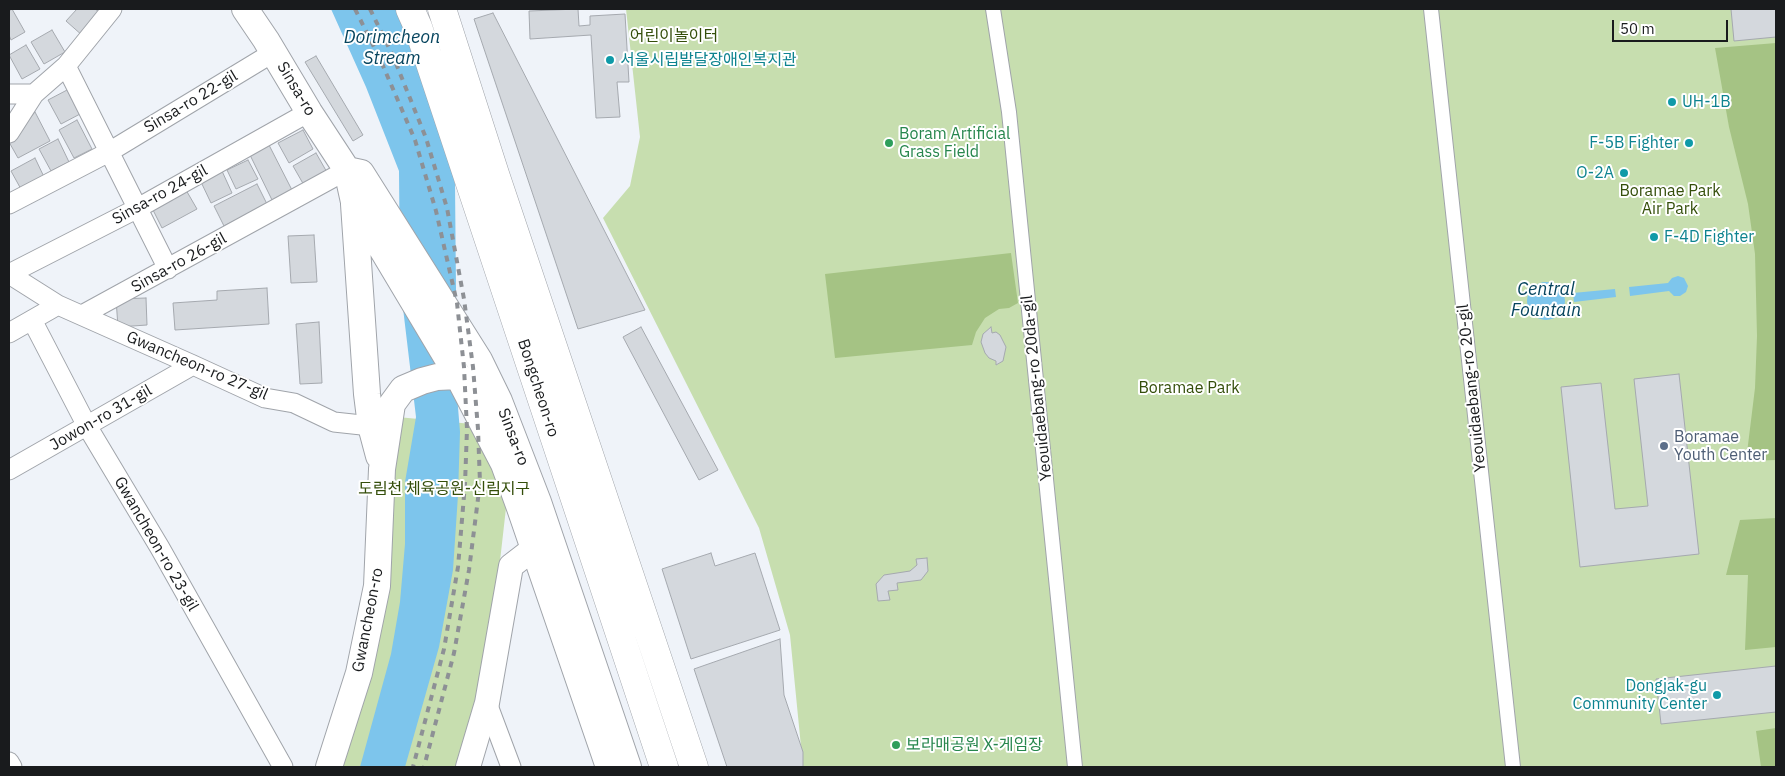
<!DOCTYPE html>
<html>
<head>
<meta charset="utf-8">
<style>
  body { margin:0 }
  #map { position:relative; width:1785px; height:776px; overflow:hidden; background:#eff3f9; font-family:"IBM Plex Sans",sans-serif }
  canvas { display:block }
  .frame { position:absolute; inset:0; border:10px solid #191b1d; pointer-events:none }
  .scale { position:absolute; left:1612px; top:20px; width:116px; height:22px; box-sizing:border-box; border:2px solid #191b1d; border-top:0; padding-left:6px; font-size:15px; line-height:18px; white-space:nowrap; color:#191b1d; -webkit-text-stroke:4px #fff; paint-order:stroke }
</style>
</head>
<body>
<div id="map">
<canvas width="1785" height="776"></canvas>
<div class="frame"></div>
<div class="scale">50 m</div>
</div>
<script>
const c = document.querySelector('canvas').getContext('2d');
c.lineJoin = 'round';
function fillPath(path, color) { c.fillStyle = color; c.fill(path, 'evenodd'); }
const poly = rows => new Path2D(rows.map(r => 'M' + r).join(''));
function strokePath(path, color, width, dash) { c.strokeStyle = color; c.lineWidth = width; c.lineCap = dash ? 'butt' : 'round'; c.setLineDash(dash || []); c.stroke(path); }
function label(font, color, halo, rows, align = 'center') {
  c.font = font + ' "IBM Plex Sans","Noto Sans KR",sans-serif'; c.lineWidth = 4; c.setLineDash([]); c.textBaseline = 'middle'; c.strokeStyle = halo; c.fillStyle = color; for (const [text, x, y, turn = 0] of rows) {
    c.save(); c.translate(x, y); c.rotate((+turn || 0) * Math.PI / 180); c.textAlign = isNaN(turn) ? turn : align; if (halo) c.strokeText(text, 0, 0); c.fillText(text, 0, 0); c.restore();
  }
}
fillPath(poly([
  [626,9,1776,9,1776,767,803,767,790,635,759,528,603,218,630,186,640,137],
  [376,415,504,427,506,508,495,605,481,698,458,767,333,767,382,590]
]), '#c7deaf');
fillPath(poly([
  [1776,43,1776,460,1746,461,1755,388,1757,336,1755,254,1748,204,1729,127,1715,48],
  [1011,253,1018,303,1009,308,999,309,985,318,976,332,972,345,835,358,825,274],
  [1776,518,1776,647,1745,650,1748,575,1726,575,1740,520],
  [1776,728,1776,767,1761,767,1756,731]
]), '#a5c384');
fillPath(poly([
  [331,9,421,9,446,117,455,184,457,395,460,432,458,495,453,570,439,647,405,767,360,767,391,654,400,602,405,544,405,482,416,417,400,283,399,171,366,87],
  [1678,276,1684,278,1688,286,1686,292,1680,296,1674,296,1669,291,1630,296,1629,287,1668,283,1672,278],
  '1527 301a19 19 0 1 1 38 0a19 19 0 1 1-38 0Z',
  [1615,289,1616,297,1574,302,1573,293]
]), '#7dc5ec');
const building = poly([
  [12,9,25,32,11,40,9,35,9,11,12,9],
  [77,9,95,9,102,14,83,36,66,21,77,9],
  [578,9,579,26,590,25,590,16,625,14,629,82,617,82,620,117,596,118,591,35,530,39,529,11,578,9],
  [1731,9,1776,9,1776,37,1734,41,1731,9],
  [493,13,645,310,578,329,474,19,493,13],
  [52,30,65,52,44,64,31,42,52,30],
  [26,45,40,69,22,79,9,55,26,45],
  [316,56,363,135,353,141,305,62,316,56],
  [69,89,82,113,61,124,48,100,69,89],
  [35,112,50,141,18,158,9,142,35,112],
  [77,120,92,149,74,158,59,130,77,120],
  [303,130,313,149,289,163,278,143,303,130],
  [58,139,69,162,51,171,39,149,58,139],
  [269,145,293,192,273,202,250,155,269,145],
  [316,153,328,174,305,187,293,166,316,153],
  [35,158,45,179,22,191,11,171,35,158],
  [248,160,258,179,236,189,227,170,248,160],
  [222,171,232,193,211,203,201,182,222,171],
  [257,184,267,204,224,226,214,206,257,184],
  [186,190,197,209,162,228,152,208,186,190],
  [314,235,317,282,291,283,288,236,314,235],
  [267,288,269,324,175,330,173,303,217,300,217,291,267,288],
  [146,298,147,325,118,327,116,299,146,298],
  [319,322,322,383,300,384,296,324,319,322],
  [641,327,718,470,699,480,623,337,641,327],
  [991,327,992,333,996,332,1000,335,1006,347,1003,361,996,365,996,361,989,358,985,353,981,342,983,334,991,327],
  [1679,374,1699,554,1580,567,1561,387,1601,383,1615,509,1648,506,1634,379,1679,374],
  [711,553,715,566,755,553,780,630,691,659,662,569,711,553],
  [927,558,928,571,921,580,897,583,898,590,888,591,890,600,878,601,876,584,884,575,910,571,917,565,916,559,927,558],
  [780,639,784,695,803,752,803,767,727,767,694,669,780,639],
  [1776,666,1776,712,1661,724,1656,679,1776,666]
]);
fillPath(building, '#d4d8dd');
strokePath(building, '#a5a9af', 1);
const pedestrian = poly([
  [993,9,1009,112,1075,767],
  [1431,9,1513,767]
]);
const minor = poly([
  [66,66,168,269],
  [9,94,34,94],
  [9,133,34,94,66,66,112,9],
  [9,204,109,152,274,52],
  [9,274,58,305,193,365,265,398,294,403,334,422,371,426],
  [9,274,138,208,309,112],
  [82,315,347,170],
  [32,320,87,426,160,548,283,767],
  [9,333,58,305],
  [9,470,193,365],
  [487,703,511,767],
  [9,762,12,767]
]);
const tertiary = poly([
  [468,767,487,703,511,566,533,549]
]);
const secondary = poly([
  [245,9,266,40,309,112,347,170,354,202,458,376,504,464,520,508,609,767],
  [347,170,361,173,479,360,499,401,538,502,628,767],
  [354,204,367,394,371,426,379,456],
  [329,767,359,673,377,586,382,469,392,404,403,389,422,381,437,377,458,376]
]);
const primary = poly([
  [410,9,418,27,664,767],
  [442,9,495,174,694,767]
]);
strokePath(pedestrian, '#a0a4aa', 16);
strokePath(minor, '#a0a4aa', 21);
strokePath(tertiary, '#a0a4aa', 26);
strokePath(secondary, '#a0a4aa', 28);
strokePath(primary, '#a0a4aa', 29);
strokePath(pedestrian, '#fff', 14);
strokePath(minor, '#fff', 19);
strokePath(tertiary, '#fff', 24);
strokePath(secondary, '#fff', 26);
strokePath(primary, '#fff', 28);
strokePath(poly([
  [355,9,380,59,415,140,436,211,457,303,464,367,467,429,465,484,458,567,444,649,413,767],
  [370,9,393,56,426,138,447,208,464,299,473,367,478,429,480,483,469,570,454,653,424,767]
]), '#8d9095', 4, [6, 6]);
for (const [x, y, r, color] of [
  [610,60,5,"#0f9aa8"],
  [1672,102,5,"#0f9aa8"],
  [889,143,5,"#2e9e5b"],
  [1689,143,5,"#0f9aa8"],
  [1624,173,5,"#0f9aa8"],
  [1654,237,5,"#0f9aa8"],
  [1664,446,5,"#5c6f8a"],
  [1717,695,5,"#0f9aa8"],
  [896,745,5,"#2e9e5b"]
]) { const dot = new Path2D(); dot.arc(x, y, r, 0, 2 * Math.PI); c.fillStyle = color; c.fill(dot); strokePath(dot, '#fff', 2); }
label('16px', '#344e0a', '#fff', [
  ["어린이놀이터",674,36],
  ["Boramae Park",1670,191],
  ["Air Park",1670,209],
  ["Boramae Park",1189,388],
  ["도림천 체육공원-신림지구",444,489]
]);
label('16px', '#0d838f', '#fff', [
  ["서울시립발달장애인복지관",620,60],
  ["UH-1B",1682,102],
  ["F-5B Fighter",1679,143,"right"],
  ["O-2A",1614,173,"right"],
  ["F-4D Fighter",1664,237],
  ["Dongjak-gu",1707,686,"right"],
  ["Community Center",1707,704,"right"]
], 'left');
label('16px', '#191b1d', '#fff', [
  ["Sinsa-ro",296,89,59],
  ["Sinsa-ro 22-gil",191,102,-31],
  ["Sinsa-ro 24-gil",160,195,-29],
  ["Sinsa-ro 26-gil",179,263,-29],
  ["Gwancheon-ro 27-gil",197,366,23],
  ["Bongcheon-ro",538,388,72],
  ["Yeouidaebang-ro 20da-gil",1037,388,-96],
  ["Yeouidaebang-ro 20-gil",1472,388,-96],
  ["Jowon-ro 31-gil",101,418,-30],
  ["Sinsa-ro",513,437,69],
  ["Gwancheon-ro 23-gil",156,544,60],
  ["Gwancheon-ro",368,620,-79]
]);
label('16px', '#27864d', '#fff', [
  ["Boram Artificial",899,134],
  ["Grass Field",899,152],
  ["보라매공원 X-게임장",906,745]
], 'left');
label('16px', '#4e5e75', '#fff', [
  ["Boramae",1674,437],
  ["Youth Center",1674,455]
], 'left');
label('italic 18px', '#06445e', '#fff', [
  ["Dorimcheon",392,38],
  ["Stream",392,59],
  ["Central",1546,290],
  ["Fountain",1546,311]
]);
</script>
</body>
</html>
